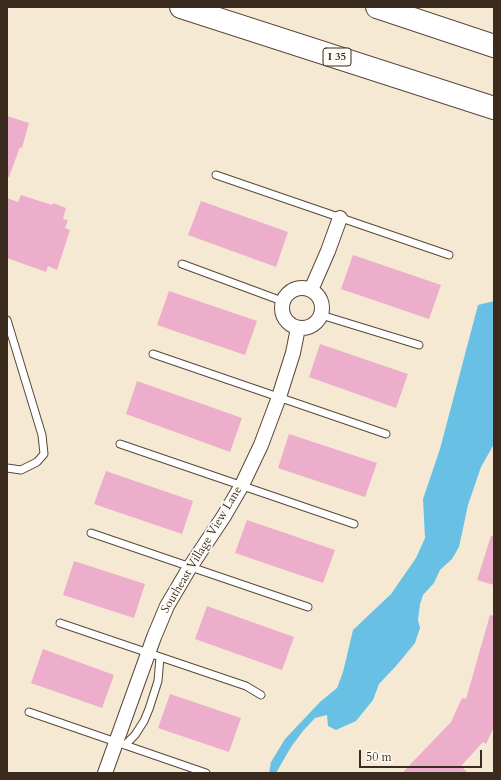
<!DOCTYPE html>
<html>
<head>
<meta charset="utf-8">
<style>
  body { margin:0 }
  #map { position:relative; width:501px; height:780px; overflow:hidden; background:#f6e9d4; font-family:Cardo,serif }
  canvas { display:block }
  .frame { position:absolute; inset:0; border:8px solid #3b2a1e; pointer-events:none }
  .scale { position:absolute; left:359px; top:750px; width:123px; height:18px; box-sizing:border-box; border:2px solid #3b2a1e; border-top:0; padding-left:5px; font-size:12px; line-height:14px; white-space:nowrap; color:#3b2a1e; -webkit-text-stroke:3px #fdfcf7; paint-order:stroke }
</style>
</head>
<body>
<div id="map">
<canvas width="501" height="780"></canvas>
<div class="frame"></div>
<div class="scale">50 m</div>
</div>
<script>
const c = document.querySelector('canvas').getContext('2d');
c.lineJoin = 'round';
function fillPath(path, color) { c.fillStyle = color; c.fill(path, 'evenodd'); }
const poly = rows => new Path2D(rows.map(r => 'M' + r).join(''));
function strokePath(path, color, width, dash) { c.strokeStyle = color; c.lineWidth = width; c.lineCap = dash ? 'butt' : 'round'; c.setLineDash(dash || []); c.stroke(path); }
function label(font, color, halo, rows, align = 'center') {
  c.font = font + ' Cardo,serif'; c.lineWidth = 3.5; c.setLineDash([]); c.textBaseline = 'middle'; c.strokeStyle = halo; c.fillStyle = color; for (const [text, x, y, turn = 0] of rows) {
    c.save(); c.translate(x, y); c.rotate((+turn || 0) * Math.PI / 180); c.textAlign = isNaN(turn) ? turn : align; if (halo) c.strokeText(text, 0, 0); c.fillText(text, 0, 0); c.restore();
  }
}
fillPath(poly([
  [494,301,494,444,481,467,468,505,459,547,452,559,440,570,434,583,423,595,420,604,418,620,420,628,415,643,396,666,379,684,373,700,356,721,336,730,328,726,327,715,315,718,303,731,291,747,276,773,269,773,271,762,285,739,320,702,337,688,343,672,353,630,391,594,416,558,425,538,423,499,440,449,478,305]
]), '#68c1e5');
fillPath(poly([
  [7,116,29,123,22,148,20,147,9,177,7,177],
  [21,195,52,205,53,203,66,208,63,219,68,220,65,228,70,230,57,270,48,266,46,272,7,258,7,198,18,202],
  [201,201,288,232,276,267,188,235],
  [353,255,441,285,429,319,341,289],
  [169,291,257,321,245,355,157,325],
  [320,344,408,374,396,408,309,377],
  [137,381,242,418,230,452,126,414],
  [289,434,377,463,365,497,278,468],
  [106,471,193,501,182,534,94,504],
  [247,520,335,550,323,583,235,553],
  [491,536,494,536,494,585,477,580],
  [74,561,145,584,134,618,63,595],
  [207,606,294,637,282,670,195,639],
  [490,615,494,616,494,727,486,744,483,742,461,766,468,773,402,773,451,722,462,698,466,699],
  [43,649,114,675,102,708,31,683],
  [170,694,241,718,229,752,158,728]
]), '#ecaecb');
const service = poly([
  [216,175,449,255],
  [182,264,282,301],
  [321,315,419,345],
  [7,320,42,435,44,454,37,462,21,470,7,468],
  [153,354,386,434],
  [120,444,354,524],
  [91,533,308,607],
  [60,623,246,686,261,695],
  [29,712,206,773],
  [125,745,135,735,144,721,149,709,158,681,160,657]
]);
const minor = poly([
  '282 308a20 20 0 1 1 40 0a20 20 0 1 1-40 0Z',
  [311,290,328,251,340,218],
  [105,773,154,637,167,606,190,567,224,516,242,485,261,445,279,397,293,353,298,328]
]);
const motorway = poly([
  [181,7,494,108],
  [377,7,494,46]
]);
strokePath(service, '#574739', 9);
strokePath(minor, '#574739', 16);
strokePath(motorway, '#574739', 24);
strokePath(service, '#fff', 7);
strokePath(minor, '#fff', 14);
strokePath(motorway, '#fff', 22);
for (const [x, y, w] of [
  [337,57,28]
]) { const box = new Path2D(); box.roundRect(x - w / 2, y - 9, w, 18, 3); c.fillStyle = '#fdfcf7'; c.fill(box); strokePath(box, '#3b2a1e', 1); }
label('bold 11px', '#3b2a1e', null, [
  ["I 35",337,57]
]);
label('12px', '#3b2a1e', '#fdfcf7', [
  ["Southeast Village View Lane",202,550,-59]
]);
</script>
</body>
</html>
